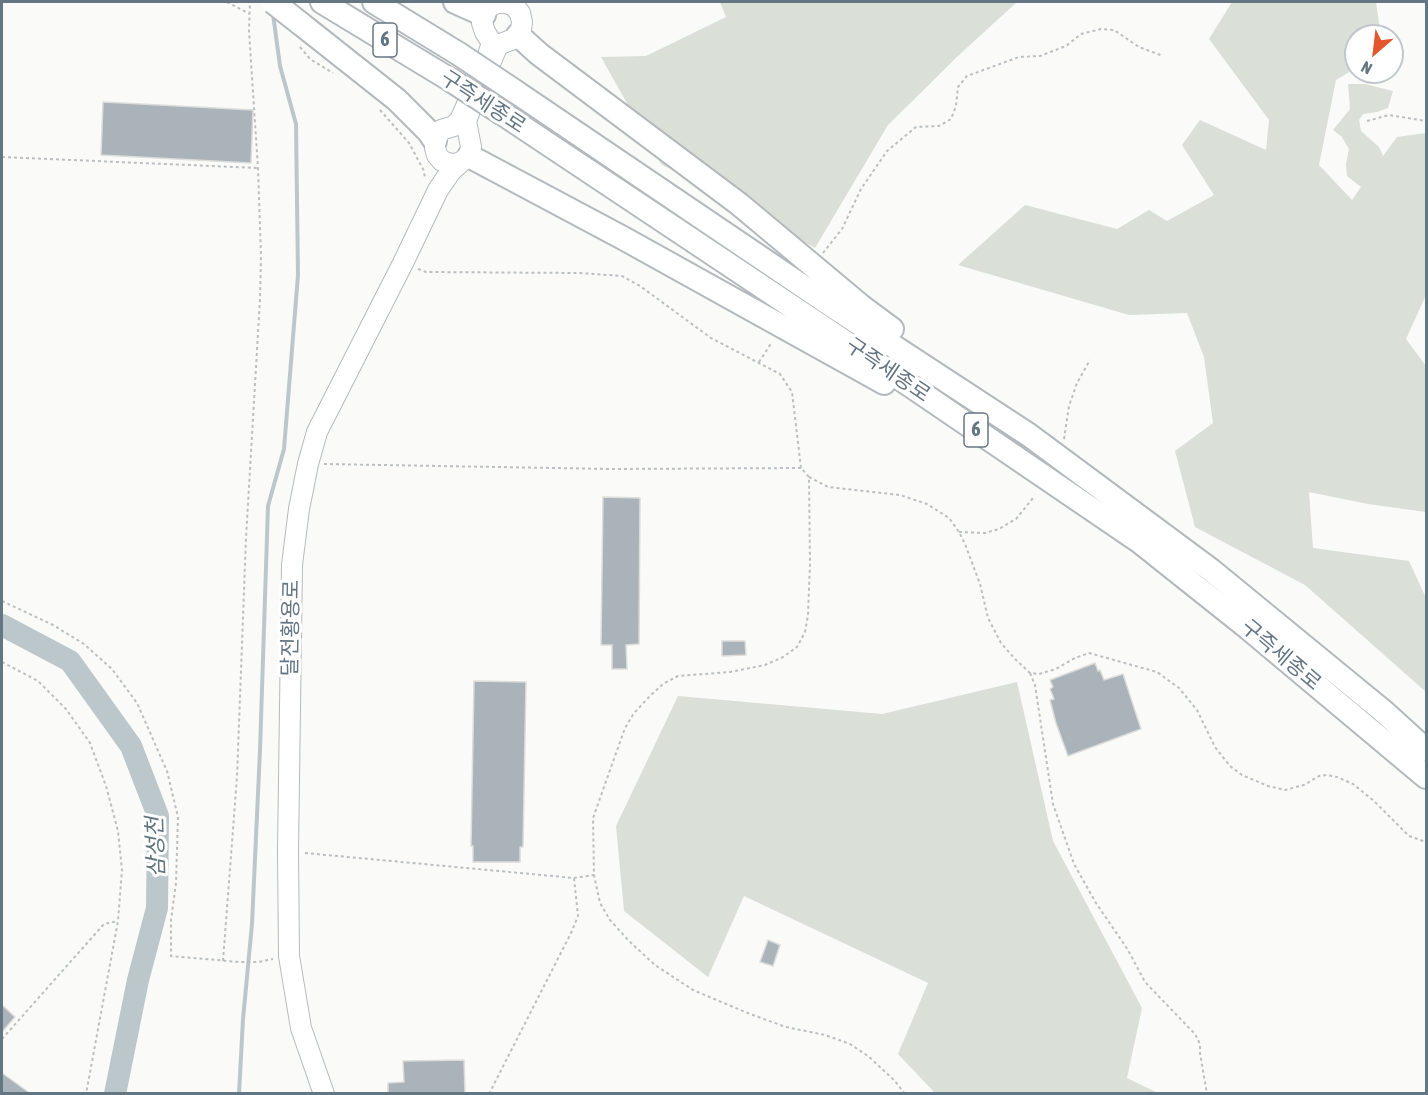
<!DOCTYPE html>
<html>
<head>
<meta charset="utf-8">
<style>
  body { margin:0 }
  #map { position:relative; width:1428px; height:1095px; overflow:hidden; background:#fafaf8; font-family:"Asap Condensed",sans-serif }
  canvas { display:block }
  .frame { position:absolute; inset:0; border:3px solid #657683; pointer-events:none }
  .north { position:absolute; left:1344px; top:24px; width:60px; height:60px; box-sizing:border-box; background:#fff; border:2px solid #c1c8cd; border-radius:50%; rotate:208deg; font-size:16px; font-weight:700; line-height:24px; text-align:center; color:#657683 }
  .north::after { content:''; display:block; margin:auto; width:21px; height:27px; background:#e4572e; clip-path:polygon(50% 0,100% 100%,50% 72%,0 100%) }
</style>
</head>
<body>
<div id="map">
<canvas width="1428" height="1095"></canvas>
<div class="frame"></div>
<div class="north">N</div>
</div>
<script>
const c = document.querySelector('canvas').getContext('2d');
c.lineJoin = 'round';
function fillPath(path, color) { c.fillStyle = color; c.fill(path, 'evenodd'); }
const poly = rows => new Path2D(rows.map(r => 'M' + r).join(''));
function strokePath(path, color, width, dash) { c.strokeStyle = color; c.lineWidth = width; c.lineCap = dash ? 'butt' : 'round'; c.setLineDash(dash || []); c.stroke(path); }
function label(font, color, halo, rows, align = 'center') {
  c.font = font + ' "Asap Condensed","Noto Sans KR",sans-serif'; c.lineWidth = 6; c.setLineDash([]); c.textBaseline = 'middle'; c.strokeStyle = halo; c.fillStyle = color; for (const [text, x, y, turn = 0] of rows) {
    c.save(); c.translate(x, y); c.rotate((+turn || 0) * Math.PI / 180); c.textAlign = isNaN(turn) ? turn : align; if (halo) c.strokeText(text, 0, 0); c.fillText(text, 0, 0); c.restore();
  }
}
fillPath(poly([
  [720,2,1017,2,959,55,888,125,815,248,661,164,601,57,646,56,726,17],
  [1232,2,1376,2,1381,36,1356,36,1356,68,1336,80,1319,165,1352,200,1361,187,1347,176,1346,164,1349,149,1342,137,1333,130,1350,109,1348,84,1365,84,1393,91,1388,108,1377,112,1363,114,1359,120,1361,131,1379,147,1383,156,1397,137,1426,133,1426,295,1406,339,1426,366,1426,512,1368,504,1309,492,1313,548,1409,561,1426,598,1426,692,1305,585,1195,527,1175,451,1213,423,1204,357,1187,313,1129,315,958,265,1025,205,1117,229,1149,210,1167,221,1214,195,1182,145,1200,120,1266,150,1269,120,1209,39],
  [1017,682,1053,841,1142,1008,1127,1078,1158,1093,935,1093,898,1054,928,983,744,896,708,977,624,911,616,826,678,696,882,714]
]), '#dadfd7');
strokePath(poly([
  [239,1094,243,1019,252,924,260,750,268,506,284,449,298,275,296,124,280,66,273,14]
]), '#bbc7cb', 4);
strokePath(poly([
  [2,625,70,661,131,746,158,816,157,908,138,980,115,1094]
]), '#bbc7cb', 22);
const building = poly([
  [103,102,253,110,251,163,101,155,103,102],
  [603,497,640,498,639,644,626,645,627,669,612,669,612,645,601,645,603,497],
  [722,641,745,641,746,655,722,656,722,641],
  [1095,663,1098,671,1100,670,1104,680,1123,674,1141,729,1068,756,1056,723,1050,700,1054,699,1050,689,1053,687,1050,680,1095,663],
  [474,681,526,682,523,847,520,847,520,862,473,862,473,846,471,846,474,681],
  [768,940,780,945,773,966,760,962,768,940],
  [2,1005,15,1017,2,1032,2,1005],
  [464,1060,465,1094,388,1094,388,1083,404,1082,403,1061,464,1060],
  [2,1073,31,1094,2,1094,2,1073]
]);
fillPath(building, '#aab3b9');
strokePath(building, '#dcdcda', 1.5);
const major = poly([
  [497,3,506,3,514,6,520,13,522,22,521,30,516,38,498,45,471,108,466,121,471,147,469,156,461,162,454,164,448,163,442,161,437,155,435,148,435,141,441,130,454,126,460,120,485,64,492,43,485,32,482,23,484,15,489,7,497,3],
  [324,1094,301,1028,289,956,288,851,292,565,299,509,308,464,317,432,403,263,438,190,451,171,461,162]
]);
const highway = poly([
  [322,2,449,79],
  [374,2,459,54],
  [455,2,484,15],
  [301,24,397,100,428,131,435,141],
  [518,35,539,54,739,204,861,306,892,329],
  [516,92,832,306,1029,435,1211,570,1383,711,1426,750],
  [503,114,914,388,1140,542,1248,628,1426,777],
  [469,156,623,238,884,383]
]);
strokePath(major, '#b5babe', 22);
strokePath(highway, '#b4b9bd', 26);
strokePath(poly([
  [227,2,250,14],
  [300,47,310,59,333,73],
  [380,110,409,143,424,171,425,179],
  [1367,121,1389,115,1426,121],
  [2,157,258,168],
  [823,253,842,229,861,189,887,151,916,127,939,126,951,119,956,106,958,87,967,76,1019,57,1040,56,1066,46,1081,34,1101,29,1114,30,1139,47,1163,56],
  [418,269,426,272,580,273,622,276,640,286,711,338,780,374,792,392,801,468,809,477,810,564,808,615,805,632,797,647,783,657,765,665,730,672,678,676,663,684,651,695,634,713,625,728,593,818,594,875,600,903,610,920,629,941,655,965,693,990,750,1014,786,1027,825,1035,850,1044,868,1056,894,1080,905,1094],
  [759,362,772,342],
  [1064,439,1069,406,1077,383,1090,360],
  [324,464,612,469,801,468],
  [809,477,828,487,900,495,927,504,949,518,959,532,965,544,980,584,988,618,1001,643,1015,659,1030,673,1039,674,1056,669,1075,658,1089,653,1157,672,1179,688,1197,710,1215,747,1230,766,1242,775,1268,786,1285,790,1304,785,1319,776,1327,775,1337,777,1353,784,1374,801,1409,836,1426,842],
  [959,532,985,533,999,529,1016,519,1033,498],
  [2,601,53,625,84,644,112,669,137,703,167,771,178,817,176,883,171,920,171,956,239,962,258,962,273,959],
  [2,662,38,681,66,709,90,743,106,786,118,831,122,870,118,921,86,1094],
  [1030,673,1035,685,1053,804,1074,864,1096,903,1128,950,1145,982,1195,1034,1200,1044,1200,1053,1207,1094],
  [305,853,574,878,594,875],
  [223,961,237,777,246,538,260,299,261,256,258,168,249,31,250,2],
  [2,1039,104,924,118,921],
  [489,1094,571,933,578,916,574,878]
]), '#bbbfc2', 2, [3, 3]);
strokePath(major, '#fff', 20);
strokePath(highway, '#fff', 22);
const highwayBridge = poly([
  [273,2,301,24],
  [459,54,516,92],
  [449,79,503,114]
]);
strokePath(highwayBridge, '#b4b9bd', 26, []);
strokePath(highwayBridge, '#fff', 22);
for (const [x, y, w] of [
  [385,40,24],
  [976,430,24]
]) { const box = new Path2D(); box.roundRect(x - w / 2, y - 17, w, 34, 4.5); c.fillStyle = '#fff'; c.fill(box); strokePath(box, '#657683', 1.5); }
label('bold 20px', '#657683', null, [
  ["6",385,40],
  ["6",976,430]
]);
label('21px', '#657683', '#fff', [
  ["구즉세종로",483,102,33],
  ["구즉세종로",888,370,34],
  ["달전황용로",291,628,-89],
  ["구즉세종로",1281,655,40]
]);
label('italic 22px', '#60757c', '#fff', [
  ["삼성천",156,847,-92]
]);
</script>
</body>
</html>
